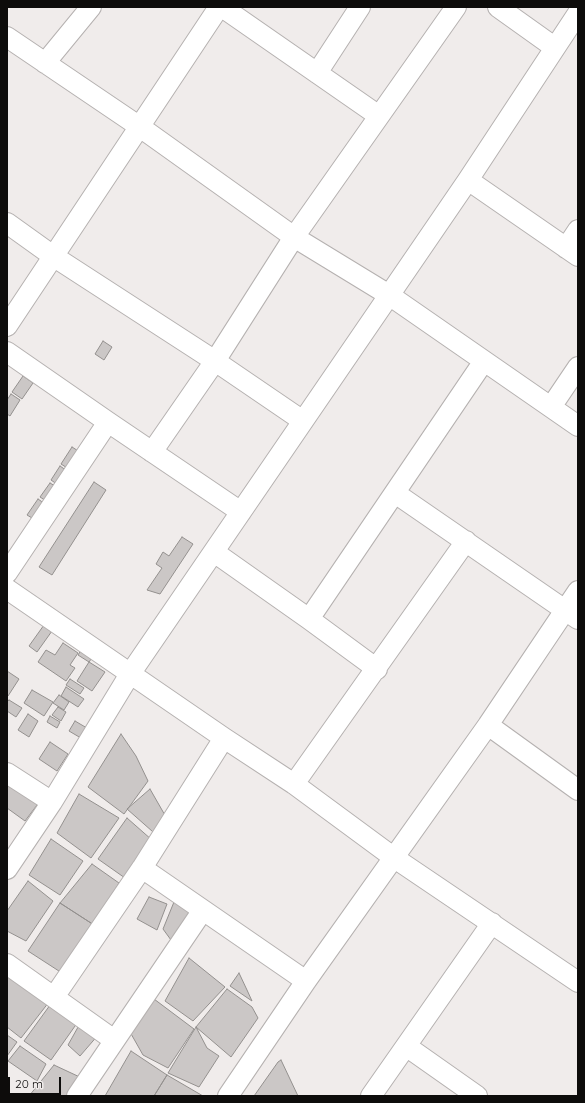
<!DOCTYPE html>
<html>
<head>
<meta charset="utf-8">
<style>
  body { margin:0 }
  #map { position:relative; width:585px; height:1103px; overflow:hidden; background:#f0eceb; font-family:Quicksand,sans-serif }
  canvas { display:block }
  .frame { position:absolute; inset:0; border:8px solid #0d0c0b; pointer-events:none }
  .scale { position:absolute; left:8px; top:1077px; width:53px; height:18px; box-sizing:border-box; border:2px solid #0d0c0b; border-top:0; padding-left:5px; font-size:12px; line-height:14px; white-space:nowrap; color:#0d0c0b; -webkit-text-stroke:3px #f0eceb; paint-order:stroke }
</style>
</head>
<body>
<div id="map">
<canvas width="585" height="1103"></canvas>
<div class="frame"></div>
<div class="scale">20 m</div>
</div>
<script>
const c = document.querySelector('canvas').getContext('2d');
c.lineJoin = 'round';
function fillPath(path, color) { c.fillStyle = color; c.fill(path, 'evenodd'); }
const poly = rows => new Path2D(rows.map(r => 'M' + r).join(''));
function strokePath(path, color, width, dash) { c.strokeStyle = color; c.lineWidth = width; c.lineCap = dash ? 'butt' : 'round'; c.setLineDash(dash || []); c.stroke(path); }
const building = poly([
  [103,341,112,347,104,360,95,354,103,341],
  [23,376,33,383,22,399,12,392,23,376],
  [11,394,20,400,10,416,7,414,7,400,11,394],
  [72,447,83,454,72,471,61,464,72,447],
  [60,466,70,473,61,487,51,480,60,466],
  [94,482,106,490,52,575,39,567,94,482],
  [50,483,60,489,51,504,40,497,50,483],
  [38,499,48,506,37,521,27,515,38,499],
  [182,537,193,544,160,594,147,590,162,568,156,564,163,552,169,556,182,537],
  [44,625,52,631,37,652,29,646,44,625],
  [63,643,78,653,70,665,75,668,66,681,38,662,46,650,55,655,63,643],
  [83,647,94,655,89,662,78,655,83,647],
  [89,662,105,672,92,691,77,681,89,662],
  [7,671,19,679,8,696,7,695,7,671],
  [70,679,84,688,80,694,66,685,70,679],
  [66,687,84,699,78,707,61,696,66,687],
  [32,690,53,702,44,716,24,703,32,690],
  [59,695,69,702,64,710,53,703,59,695],
  [9,700,22,708,16,717,7,711,7,702,9,700],
  [58,707,66,712,61,721,52,715,58,707],
  [28,714,38,721,29,737,18,730,28,714],
  [50,716,60,722,57,728,47,722,50,716],
  [75,721,92,731,86,741,69,731,75,721],
  [121,734,136,756,148,781,124,814,88,787,121,734],
  [50,742,68,754,57,771,39,759,50,742],
  [7,782,40,801,25,821,7,808,7,782],
  [150,789,166,817,161,839,127,809,150,789],
  [79,794,119,818,91,858,57,833,79,794],
  [127,818,152,840,125,878,98,859,127,818],
  [51,839,83,861,60,895,29,875,51,839],
  [92,864,119,883,94,925,60,903,92,864],
  [28,881,53,901,26,941,7,931,7,911,28,881],
  [149,897,167,904,157,930,137,919,149,897],
  [174,902,193,912,171,940,163,929,174,902],
  [60,903,94,925,62,973,28,951,60,903],
  [189,958,225,987,193,1021,165,1001,189,958],
  [7,970,49,1002,21,1038,7,1027,7,970],
  [239,973,247,990,252,1001,230,986,239,973],
  [227,989,252,1007,258,1018,231,1057,196,1027,227,989],
  [154,999,194,1029,168,1068,143,1055,130,1032,154,999],
  [53,1001,80,1019,51,1060,24,1041,53,1001],
  [82,1020,99,1034,80,1056,68,1045,82,1020],
  [196,1027,207,1048,219,1056,199,1087,168,1073,196,1027],
  [7,1035,17,1042,7,1056,7,1035],
  [20,1046,46,1064,37,1081,8,1061,20,1046],
  [131,1051,167,1075,154,1096,105,1096,131,1051],
  [281,1060,298,1096,254,1096,278,1062,281,1060],
  [54,1065,84,1079,73,1096,29,1096,54,1065],
  [167,1075,203,1096,154,1096,167,1075]
]);
fillPath(building, '#cbc7c6');
strokePath(building, '#93908e', 1);
const street = poly([
  [222,7,379,116],
  [498,7,554,47],
  [7,37,140,127,294,237,389,295,578,426],
  [45,63,91,7],
  [317,73,360,7],
  [468,180,578,256],
  [7,223,53,256,215,361,303,421],
  [566,248,578,230],
  [7,326,219,7],
  [7,352,108,422,241,512],
  [551,407,578,367],
  [152,452,215,361,294,237,456,7],
  [395,493,578,619],
  [214,552,309,619,377,669],
  [7,573,108,422],
  [7,589,224,738,294,784,393,857,578,982],
  [309,619,484,361],
  [488,725,578,790],
  [7,773,52,802],
  [294,784,466,541],
  [142,868,306,981],
  [7,869,52,802,130,674,468,180,578,13],
  [7,964,114,1040],
  [54,997,142,868,224,738],
  [406,1046,477,1096],
  [77,1096,203,910],
  [228,1096,306,981,488,725,578,591],
  [371,1096,492,923]
]);
strokePath(street, '#b5b1b0', 22);
strokePath(street, '#fff', 20);
</script>
</body>
</html>
